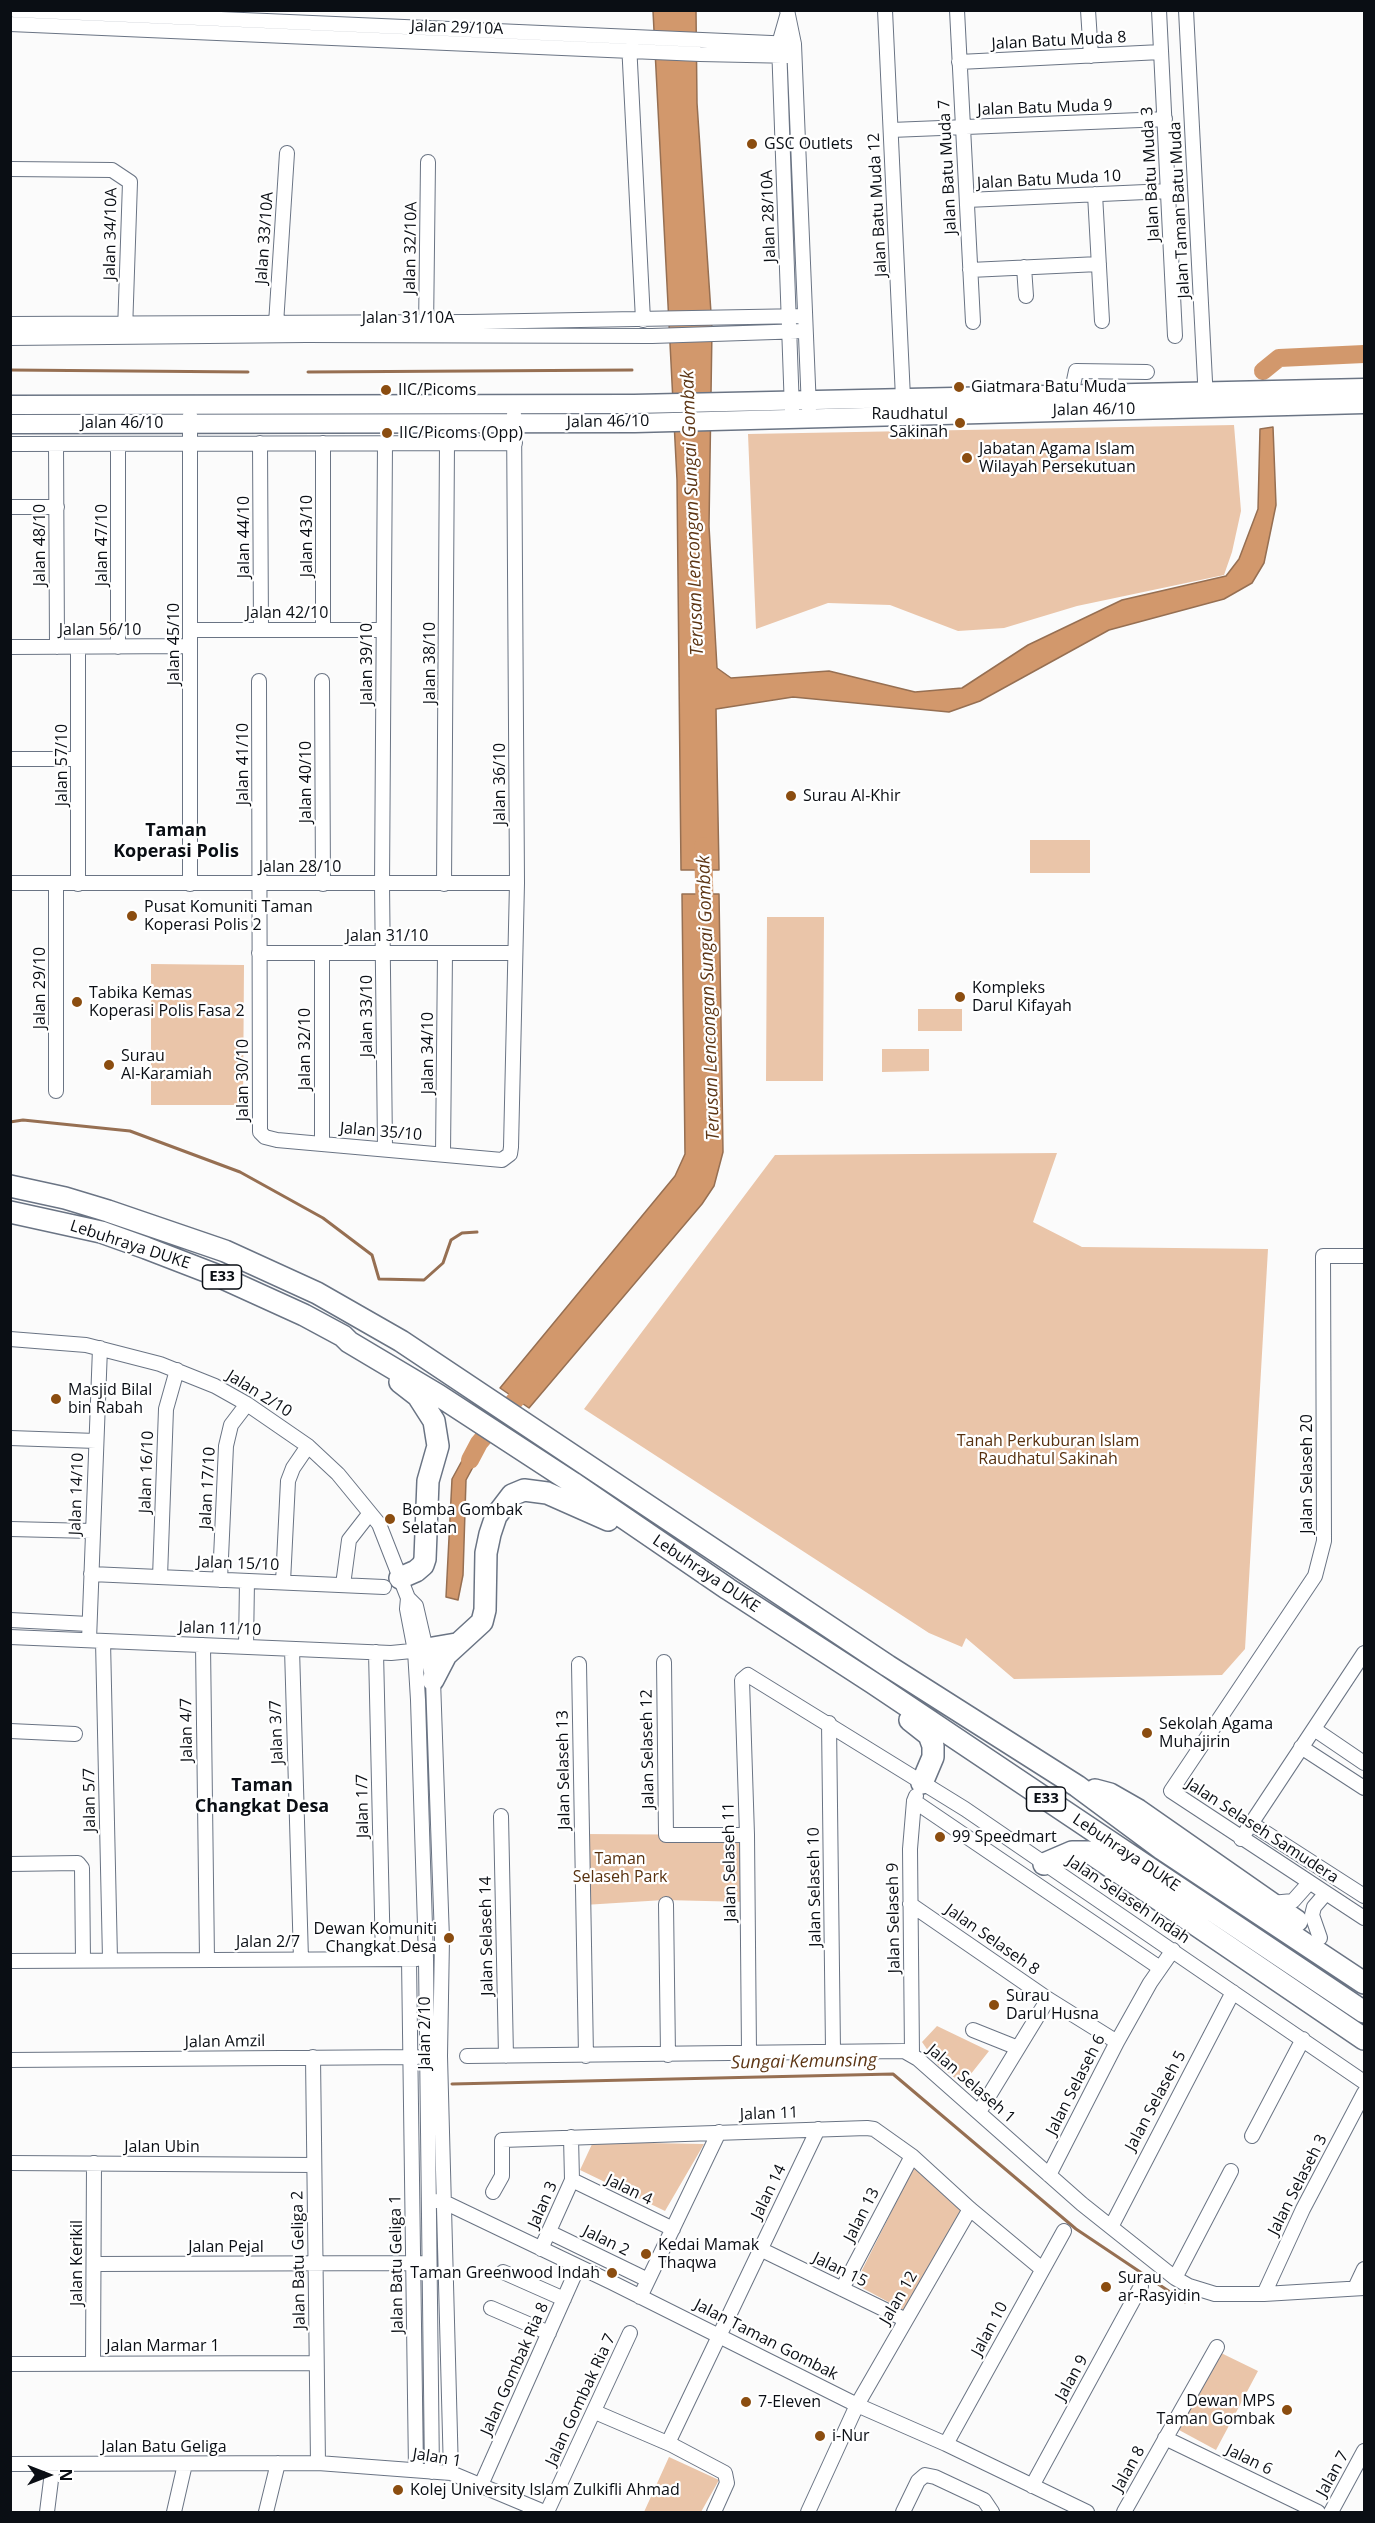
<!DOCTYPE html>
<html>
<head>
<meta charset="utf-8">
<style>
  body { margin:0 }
  #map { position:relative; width:1375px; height:2523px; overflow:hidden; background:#fbfbfb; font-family:"Open Sans",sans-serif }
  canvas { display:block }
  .frame { position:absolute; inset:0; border:12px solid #0a0e14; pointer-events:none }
  .north { position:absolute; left:18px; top:2445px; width:60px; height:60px; -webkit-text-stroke:4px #fff; paint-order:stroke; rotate:90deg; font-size:16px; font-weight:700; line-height:24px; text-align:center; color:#0a0e14 }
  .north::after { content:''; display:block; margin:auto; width:21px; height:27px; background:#0a0e14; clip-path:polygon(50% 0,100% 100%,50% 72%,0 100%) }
</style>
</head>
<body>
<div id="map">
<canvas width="1375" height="2523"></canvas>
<div class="frame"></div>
<div class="north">N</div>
</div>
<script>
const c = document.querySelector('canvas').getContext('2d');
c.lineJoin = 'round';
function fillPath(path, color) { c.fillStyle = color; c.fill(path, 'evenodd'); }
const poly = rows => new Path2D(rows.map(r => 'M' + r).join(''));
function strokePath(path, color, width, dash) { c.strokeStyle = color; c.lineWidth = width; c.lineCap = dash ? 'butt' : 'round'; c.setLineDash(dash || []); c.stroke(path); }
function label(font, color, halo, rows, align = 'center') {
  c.font = font + ' "Open Sans",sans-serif'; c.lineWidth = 4.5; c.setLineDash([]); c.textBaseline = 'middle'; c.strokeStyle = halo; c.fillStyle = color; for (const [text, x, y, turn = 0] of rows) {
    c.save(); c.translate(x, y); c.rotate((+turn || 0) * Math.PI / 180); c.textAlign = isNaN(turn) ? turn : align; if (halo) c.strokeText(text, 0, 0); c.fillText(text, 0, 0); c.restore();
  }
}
fillPath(poly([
  [1234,425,1241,511,1232,552,1224,575,1077,606,1004,628,958,631,890,605,828,603,756,629,748,434],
  [1030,840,1090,840,1090,873,1030,873],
  [767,917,824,917,823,1081,766,1081],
  [151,964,244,965,243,1105,151,1105],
  [918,1009,962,1009,962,1031,918,1031],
  [882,1049,929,1049,929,1071,882,1072],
  [1057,1153,1033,1222,1082,1247,1268,1249,1245,1649,1222,1675,1014,1679,966,1638,962,1647,929,1633,584,1409,775,1155],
  [582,1834,747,1835,747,1902,664,1900,584,1905],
  [937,2026,989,2051,963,2084,938,2065,922,2042],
  [593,2142,704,2144,665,2211,580,2170],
  [915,2165,962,2209,907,2312,855,2284],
  [1219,2352,1258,2371,1216,2450,1179,2430],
  [669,2457,719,2480,701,2512,644,2512]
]), '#eac5a9');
const water = poly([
  [653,11,696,11,697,103,712,328,709,526,717,668,731,678,829,671,915,692,962,688,1028,645,1122,600,1226,576,1239,559,1258,509,1260,429,1273,427,1276,505,1264,563,1252,583,1224,599,1109,630,980,701,949,712,793,697,716,709,719,870,681,870,677,480,653,11],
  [682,894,719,894,723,1152,714,1186,702,1204,529,1408,500,1388,675,1176,685,1154,682,894],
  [476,1435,486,1443,466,1480,463,1575,458,1600,446,1597,452,1479,476,1435]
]);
fillPath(water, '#d2986c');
strokePath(water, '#966f52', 1.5);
strokePath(poly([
  [10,370,248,372],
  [308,372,632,370],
  [10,1122,23,1120,130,1131,240,1172,323,1218,372,1255,379,1279,424,1280,443,1263,451,1240,462,1233,477,1232],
  [452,2084,893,2074,1076,2229,1185,2302]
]), '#966f52', 3);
strokePath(poly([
  [1263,371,1279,358,1364,354],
  [703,846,705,917],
  [470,1460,479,1443,532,1380]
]), '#d2986c', 18);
const minor = poly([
  [14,10,794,44],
  [787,10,794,44,809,409],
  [885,10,903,398],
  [957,10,973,322],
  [1088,10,1091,56],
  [1159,10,1175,336],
  [1186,10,1206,401],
  [787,16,779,44,792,410],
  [10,24,700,54,794,56],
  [629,43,643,320],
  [959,62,1161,52],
  [891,130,1165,119],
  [10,169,112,170,130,182,125,331],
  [1095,194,1102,321],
  [967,200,1168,191],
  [1024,267,1026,296],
  [970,270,1099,264],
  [10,324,468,322,805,316],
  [276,324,287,153],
  [426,331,428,162],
  [10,338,306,335,652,336,805,331],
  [1071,395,1076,371,1147,372],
  [260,443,261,630],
  [323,443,323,630],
  [10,444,515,443],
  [56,444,57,647],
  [118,444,118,647],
  [10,507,57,507],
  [190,630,383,630],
  [10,647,190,646],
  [78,647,78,884],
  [259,681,260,1132,265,1137,277,1140,502,1160,510,1154,511,1147,517,883,514,414],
  [322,681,323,884],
  [10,759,78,759],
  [10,883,517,883],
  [56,884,56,1091],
  [190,884,190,415],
  [444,884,447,443],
  [259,953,515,953],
  [322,953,322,1144],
  [385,1148,382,884,385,443],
  [443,1154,445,953],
  [1364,1256,1323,1256,1324,1541,1315,1576,1171,1791,1364,1918],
  [10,1339,86,1345,160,1364,215,1386,247,1404,308,1446,338,1474,379,1524,408,1598,416,1606,433,1680,442,1939,440,2056,451,2473],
  [10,1438,96,1441],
  [10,1529,92,1531],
  [91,1574,384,1587],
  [160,1577,166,1409,177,1370],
  [220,1580,226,1446,231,1425,247,1404],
  [283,1582,288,1481,293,1468,308,1446],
  [343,1585,349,1540,370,1513],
  [408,1598,407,1609,415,1651,418,1700,426,1959,432,2472],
  [10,1620,89,1624],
  [10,1637,391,1653,422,1650],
  [89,1640,100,1348],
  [103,1641,110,1959],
  [203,1645,207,1959],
  [246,1647,247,1581],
  [292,1649,301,1959],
  [376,1652,383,1959],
  [664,1662,666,1835,747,1835],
  [579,1664,586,2056],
  [829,1723,833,2050],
  [1314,1729,1364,1763],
  [10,1731,75,1734],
  [1301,1747,1364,1788],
  [914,1801,1160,1968],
  [501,1816,506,2056],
  [1252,1824,1364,1896],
  [1241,1839,1364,1653],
  [10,1864,78,1863,82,1868,83,1959],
  [1271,1903,1293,1901,1309,1883],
  [666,1904,668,2055],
  [910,1904,1048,1999,1117,2042],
  [1320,1938,1312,1915,1314,1907,1326,1893],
  [409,1959,416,2470],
  [10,1961,417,1959],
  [973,2030,1018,2048],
  [749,2052,747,1835,742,1680,748,1675,965,1809,1364,2082],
  [912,2054,910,1849,914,1801,916,1796],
  [467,2056,904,2051,918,2059,1082,2204,1175,2278,1189,2286,1215,2294,1264,2294,1364,2288],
  [313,2057,318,2463],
  [10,2060,417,2057],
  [979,2112,1048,1999],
  [1252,2136,1303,2039],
  [10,2163,314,2165],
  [1049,2175,1117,2042,1150,1983,1173,1950],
  [572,2180,673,2229],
  [493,2192,502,2176,502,2140,867,2128,874,2129,912,2156,970,2209,1042,2269],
  [437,2201,444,2202,611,2282,857,2405,946,2444,1087,2512],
  [1111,2227,1233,1992],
  [549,2232,648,2280],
  [541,2249,572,2180,571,2137],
  [760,2249,906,2320],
  [94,2264,423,2263],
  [503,2272,564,2299],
  [1175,2278,1231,2171],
  [1355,2288,1364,2269],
  [842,2289,912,2156],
  [1264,2294,1303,2209,1364,2093],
  [640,2297,719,2132],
  [491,2308,549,2333],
  [93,2363,94,2163],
  [10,2364,316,2363],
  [595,2412,672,2445,725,2473,727,2483,714,2512],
  [1165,2438,1318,2512],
  [668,2443,818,2129],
  [946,2444,1064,2231],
  [10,2464,318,2463,451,2473,544,2512],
  [481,2485,578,2267],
  [1032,2486,1141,2286],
  [47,2512,53,2464],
  [174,2512,185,2464],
  [266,2512,278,2463],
  [547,2512,630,2333],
  [808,2512,857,2405,970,2209],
  [903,2512,918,2481,925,2475,935,2477,984,2500,992,2512],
  [1124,2512,1217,2347],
  [1331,2512,1364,2451]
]);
const major = poly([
  [10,405,634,404,1364,388],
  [10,424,635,423,1364,404]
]);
const highway = poly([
  [10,1186,65,1198,108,1211,225,1251,317,1293,401,1341,888,1666,1077,1786,1162,1849,1364,1983],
  [10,1212,101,1232,146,1248,216,1275,304,1315,343,1336,349,1342,438,1395,573,1483,728,1589,873,1683,1364,2012],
  [400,1382,418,1396,434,1421,438,1446,428,1481,425,1559,423,1565,416,1571,400,1578],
  [427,1649,456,1644],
  [433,1680,446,1655,482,1622,485,1610,486,1553,490,1534,496,1516,512,1495,524,1490,547,1493,608,1520],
  [910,1720,929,1735,933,1746,933,1757,922,1783],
  [1095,1790,1110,1794,1138,1810,1297,1921],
  [1044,1864,1072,1852,1089,1852,1364,2039]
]);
strokePath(minor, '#6a7484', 16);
strokePath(major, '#6a7484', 21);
strokePath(highway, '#6a7484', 24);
strokePath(minor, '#fff', 14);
strokePath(major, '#fff', 18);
strokePath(highway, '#fff', 21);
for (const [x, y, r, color] of [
  [752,144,6,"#8b4d10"],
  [959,387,6,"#8b4d10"],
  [386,390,6,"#8b4d10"],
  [960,423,6,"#8b4d10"],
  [387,433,6,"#8b4d10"],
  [967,458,6,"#8b4d10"],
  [791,796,6,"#8b4d10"],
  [132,916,6,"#8b4d10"],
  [960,997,6,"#8b4d10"],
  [77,1002,6,"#8b4d10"],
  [109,1065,6,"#8b4d10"],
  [56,1399,6,"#8b4d10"],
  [390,1519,6,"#8b4d10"],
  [1147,1733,6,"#8b4d10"],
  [940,1837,6,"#8b4d10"],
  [449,1938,6,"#8b4d10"],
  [994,2005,6,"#8b4d10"],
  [646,2254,6,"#8b4d10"],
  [612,2273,6,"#8b4d10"],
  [1106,2287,6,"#8b4d10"],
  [746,2402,6,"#8b4d10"],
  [1287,2410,6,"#8b4d10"],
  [820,2436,6,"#8b4d10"],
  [398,2490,6,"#8b4d10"]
]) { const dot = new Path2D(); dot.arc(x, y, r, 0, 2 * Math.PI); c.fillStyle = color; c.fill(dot); strokePath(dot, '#fff', 2); }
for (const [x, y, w] of [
  [222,1277,39],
  [1046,1799,39]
]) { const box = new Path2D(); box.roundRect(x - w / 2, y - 12, w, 24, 4.5); c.fillStyle = '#fff'; c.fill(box); strokePath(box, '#0a0e14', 1.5); }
label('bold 15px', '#0a0e14', null, [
  ["E33",222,1277],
  ["E33",1046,1799]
]);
label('16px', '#0a0e14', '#fff', [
  ["Jalan 29/10A",457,28,2],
  ["Jalan Batu Muda 8",1059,41,-3],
  ["Jalan Batu Muda 9",1045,108,-2],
  ["Jalan Batu Muda 7",948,167,-93],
  ["Jalan Batu Muda 3",1151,174,-93],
  ["Jalan Batu Muda 10",1049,180,-3],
  ["Jalan Batu Muda 12",878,205,-93],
  ["Jalan Taman Batu Muda",1180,210,-93],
  ["Jalan 28/10A",769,216,-92],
  ["Jalan 34/10A",111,234,-89],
  ["Jalan 33/10A",265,238,-86],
  ["Jalan 32/10A",411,248,-89],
  ["Jalan 31/10A",408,318],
  ["Jalan 46/10",1094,410,-1],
  ["Jalan 46/10",608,422,-1],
  ["Jalan 46/10",122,423],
  ["Jalan 43/10",307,536,-90],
  ["Jalan 44/10",244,537,-90],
  ["Jalan 48/10",40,545,-90],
  ["Jalan 47/10",102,545,-90],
  ["Jalan 42/10",287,613],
  ["Jalan 56/10",100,630],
  ["Jalan 45/10",174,644,-90],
  ["Jalan 38/10",430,663,-90],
  ["Jalan 39/10",367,664,-90],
  ["Jalan 41/10",243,764,-90],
  ["Jalan 57/10",62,765,-90],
  ["Jalan 40/10",306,782,-90],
  ["Jalan 36/10",500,784,-90],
  ["Jalan 28/10",300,867],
  ["Jalan 31/10",387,936],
  ["Jalan 29/10",40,988,-90],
  ["Jalan 33/10",367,1016,-90],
  ["Jalan 32/10",305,1049,-90],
  ["Jalan 34/10",428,1053,-90],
  ["Jalan 30/10",243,1080,-90],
  ["Jalan 35/10",381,1132,5],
  ["Lebuhraya DUKE",130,1245,18],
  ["Jalan 2/10",259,1394,32],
  ["Jalan 16/10",147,1472,-88],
  ["Jalan Selaseh 20",1307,1474,-90],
  ["Jalan 17/10",208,1488,-87],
  ["Jalan 14/10",77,1494,-88],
  ["Jalan 15/10",238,1564,2],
  ["Lebuhraya DUKE",706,1574,34],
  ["Jalan 11/10",220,1629,2],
  ["Jalan 4/7",187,1730,-91],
  ["Jalan 3/7",277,1732,-92],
  ["Jalan Selaseh 12",648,1749,-91],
  ["Jalan Selaseh 13",564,1770,-91],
  ["Jalan 5/7",90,1800,-91],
  ["Jalan 1/7",363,1806,-91],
  ["Jalan Selaseh Samudera",1262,1831,33],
  ["Lebuhraya DUKE",1126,1853,34],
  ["Jalan Selaseh 11",730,1862,-91],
  ["Jalan Selaseh 10",815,1887,-91],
  ["Jalan Selaseh Indah",1128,1900,34],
  ["Jalan Selaseh 9",894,1918,-91],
  ["Jalan Selaseh 14",487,1936,-91],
  ["Jalan Selaseh 8",992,1940,35],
  ["Jalan 2/7",268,1942],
  ["Jalan 2/10",425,2033,-90],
  ["Jalan Amzil",225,2042,-1],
  ["Jalan Selaseh 1",971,2084,41],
  ["Jalan Selaseh 6",1076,2085,-63],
  ["Jalan Selaseh 5",1156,2101,-62],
  ["Jalan 11",769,2114,-2],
  ["Jalan Ubin",162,2147],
  ["Jalan Selaseh 3",1298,2185,-63],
  ["Jalan 4",629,2190,26],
  ["Jalan 14",769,2192,-64],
  ["Jalan 3",543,2205,-66],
  ["Jalan 13",862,2215,-63],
  ["Jalan 2",606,2241,26],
  ["Jalan Pejal",226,2247],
  ["Jalan Batu Geliga 2",299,2260,-91],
  ["Jalan Kerikil",77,2263,-90],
  ["Jalan Batu Geliga 1",397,2264,-91],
  ["Jalan 15",840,2270,26],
  ["Jalan 12",899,2298,-60],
  ["Jalan 10",990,2329,-62],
  ["Jalan Taman Gombak",766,2340,27],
  ["Jalan Marmar 1",163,2346],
  ["Jalan Gombak Ria 8",515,2369,-66],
  ["Jalan 9",1072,2378,-61],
  ["Jalan Gombak Ria 7",581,2400,-65],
  ["Jalan Batu Geliga",164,2447],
  ["Jalan 1",437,2458,9],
  ["Jalan 6",1249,2460,26],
  ["Jalan 8",1129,2469,-61],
  ["Jalan 7",1333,2474,-61]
]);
label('16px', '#0a0e14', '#fff', [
  ["GSC Outlets",764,144],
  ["Giatmara Batu Muda",971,387],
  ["IIC/Picoms",398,390],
  ["Raudhatul",948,414,"right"],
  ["Sakinah",948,432,"right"],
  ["IIC/Picoms (Opp)",399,433],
  ["Jabatan Agama Islam",979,449],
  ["Wilayah Persekutuan",979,467],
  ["Surau Al-Khir",803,796],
  ["Pusat Komuniti Taman",144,907],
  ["Koperasi Polis 2",144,925],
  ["Kompleks",972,988],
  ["Darul Kifayah",972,1006],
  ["Tabika Kemas",89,993],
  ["Koperasi Polis Fasa 2",89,1011],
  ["Surau",121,1056],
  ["Al-Karamiah",121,1074],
  ["Masjid Bilal",68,1390],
  ["bin Rabah",68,1408],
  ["Bomba Gombak",402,1510],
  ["Selatan",402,1528],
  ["Sekolah Agama",1159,1724],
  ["Muhajirin",1159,1742],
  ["99 Speedmart",952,1837],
  ["Dewan Komuniti",437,1929,"right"],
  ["Changkat Desa",437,1947,"right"],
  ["Surau",1006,1996],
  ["Darul Husna",1006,2014],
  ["Kedai Mamak",658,2245],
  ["Thaqwa",658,2263],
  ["Taman Greenwood Indah",600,2273,"right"],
  ["Surau",1118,2278],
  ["ar-Rasyidin",1118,2296],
  ["Dewan MPS",1275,2401,"right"],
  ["Taman Gombak",1275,2419,"right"],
  ["7-Eleven",758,2402],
  ["i-Nur",832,2436],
  ["Kolej University Islam Zulkifli Ahmad",410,2490]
], 'left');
label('16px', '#57300e', '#fff', [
  ["Tanah Perkuburan Islam",1048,1441],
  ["Raudhatul Sakinah",1048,1459],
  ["Taman",620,1859],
  ["Selaseh Park",620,1877]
]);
label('italic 18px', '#5d3615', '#fff', [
  ["Terusan Lencongan Sungai Gombak",693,513,-92],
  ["Terusan Lencongan Sungai Gombak",709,998,-92],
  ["Sungai Kemunsing",804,2062,-1]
]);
label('bold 18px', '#0a0e14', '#fff', [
  ["Taman",176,831],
  ["Koperasi Polis",176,852],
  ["Taman",262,1786],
  ["Changkat Desa",262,1807]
]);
</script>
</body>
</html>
